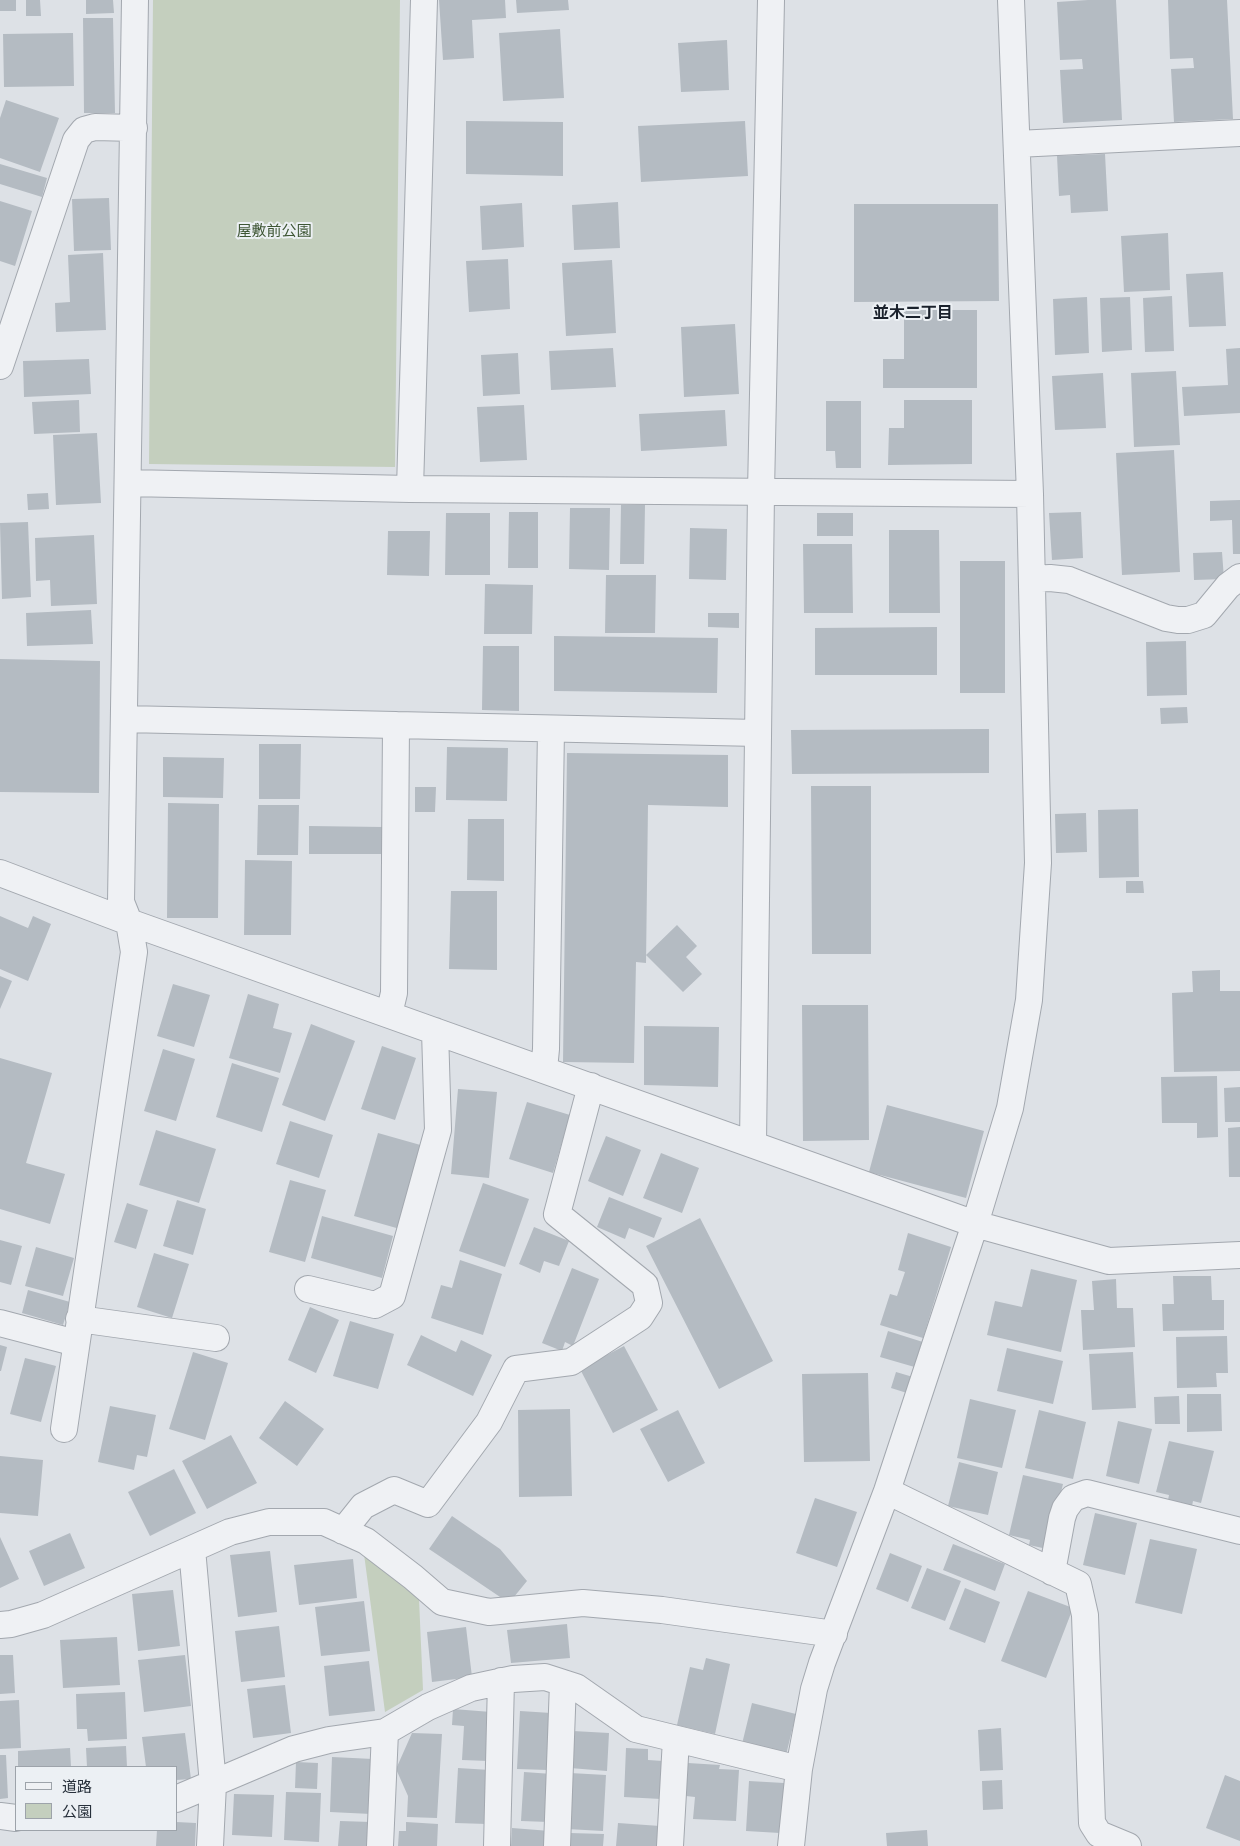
<!DOCTYPE html>
<html>
<head>
<meta charset="utf-8">
<style>
  body { margin:0 }
  #map { position:relative; width:1240px; height:1846px; overflow:hidden; background:#dde1e6; font-family:"DejaVu Sans","Noto Sans JP",sans-serif }
  canvas { display:block }
  .legend { position:absolute; left:15px; top:1766px; width:162px; height:65px; box-sizing:border-box; background:#ecf0f4; border:1px solid #9da3aa; margin:0; padding:6px 9px; list-style:none; font-size:15px; color:#27303b }
  .legend li { display:flex; align-items:center; gap:10px; height:25px }
  .legend b { width:25px; border:1px solid #9da3aa }
</style>
</head>
<body>
<div id="map">
<canvas width="1240" height="1846"></canvas>
<ul class="legend">
<li><b style="height:6px;background:#eff1f4"></b>道路</li>
<li><b style="height:14px;background:#c4cfbe"></b>公園</li>
</ul>
</div>
<script>
const c = document.querySelector('canvas').getContext('2d');
c.lineJoin = 'round';
function fillPath(path, color) { c.fillStyle = color; c.fill(path, 'evenodd'); }
const poly = rows => new Path2D(rows.map(r => 'M' + r).join(''));
function strokePath(path, color, width, dash) { c.strokeStyle = color; c.lineWidth = width; c.lineCap = dash ? 'butt' : 'round'; c.setLineDash(dash || []); c.stroke(path); }
function label(font, color, halo, rows, align = 'center') {
  c.font = font + ' "DejaVu Sans","Noto Sans JP",sans-serif'; c.lineWidth = 4; c.setLineDash([]); c.textBaseline = 'middle'; c.strokeStyle = halo; c.fillStyle = color; for (const [text, x, y, turn = 0] of rows) {
    c.save(); c.translate(x, y); c.rotate((+turn || 0) * Math.PI / 180); c.textAlign = isNaN(turn) ? turn : align; if (halo) c.strokeText(text, 0, 0); c.fillText(text, 0, 0); c.restore();
  }
}
fillPath(poly([
  [153,0,400,0,395,467,149,464],
  [364,1554,419,1599,423,1690,385,1712]
]), '#c4cfbe');
fillPath(poly([
  [0,0,16,0,16,11,0,11],
  [26,0,40,0,41,16,26,16],
  [86,0,113,0,114,13,86,14],
  [439,0,505,0,506,18,472,20,474,58,443,60],
  [516,0,568,0,569,10,517,13],
  [1088,0,1116,0,1122,120,1063,123,1060,70,1083,69,1082,59,1060,60,1057,2],
  [1168,0,1227,0,1233,119,1174,122,1171,69,1194,68,1193,58,1170,59],
  [83,18,113,18,115,113,84,113],
  [560,29,564,98,503,101,499,33],
  [73,33,74,86,4,87,3,34],
  [727,40,729,90,681,92,678,43],
  [6,100,59,118,40,172,0,158,0,118],
  [466,121,563,122,563,176,466,174],
  [745,121,748,176,641,182,638,126],
  [1105,154,1108,211,1071,213,1070,195,1059,196,1057,156],
  [0,164,47,178,42,197,0,184],
  [109,198,111,250,74,251,72,199],
  [0,201,32,211,15,266,0,261],
  [618,202,620,248,574,250,572,205],
  [522,203,524,247,482,250,480,206],
  [854,204,998,204,999,301,854,302],
  [1168,233,1170,290,1124,292,1121,236],
  [103,253,106,330,56,332,55,303,70,302,68,255],
  [508,259,510,309,469,312,466,261],
  [612,260,616,333,566,336,562,263],
  [1223,272,1226,326,1189,327,1186,274],
  [1172,296,1174,351,1145,352,1143,298],
  [1087,297,1089,353,1055,355,1053,299],
  [1130,297,1132,350,1102,352,1100,298],
  [904,310,977,310,977,388,883,388,883,359,904,359],
  [735,324,739,394,684,397,681,327],
  [613,348,616,387,551,390,549,351],
  [1240,348,1240,413,1184,416,1182,387,1228,385,1226,349],
  [518,353,520,394,483,396,481,355],
  [89,359,91,394,24,397,23,361],
  [1176,371,1180,445,1134,447,1131,373],
  [1103,373,1106,428,1055,430,1052,376],
  [79,400,80,432,34,434,32,402],
  [904,400,972,400,972,464,888,465,889,428,904,428],
  [826,401,861,401,861,468,836,468,835,451,826,451],
  [524,405,527,460,480,462,477,407],
  [725,410,727,446,641,451,639,414],
  [97,433,101,503,56,505,53,435],
  [1174,450,1180,572,1122,575,1116,453],
  [48,493,49,509,28,510,27,494],
  [1240,500,1240,554,1233,554,1232,520,1210,521,1210,501],
  [621,505,645,505,644,564,620,564],
  [570,508,610,508,609,570,569,569],
  [509,512,538,512,538,568,508,568],
  [1081,512,1083,558,1052,560,1049,513],
  [446,513,490,513,490,575,445,575],
  [817,513,853,513,853,536,817,536],
  [28,522,31,597,2,599,0,523],
  [690,528,727,529,726,580,689,579],
  [889,530,939,530,940,613,889,613],
  [388,531,430,531,429,576,387,575],
  [94,535,97,604,51,606,50,580,36,581,35,538],
  [803,544,852,544,853,613,804,613],
  [1222,552,1224,579,1194,580,1193,553],
  [960,561,1005,561,1005,693,960,693],
  [606,575,656,575,655,633,605,633],
  [485,584,533,585,532,634,484,634],
  [91,610,93,644,27,646,26,613],
  [708,613,739,613,739,628,708,627],
  [937,627,937,675,815,675,815,628],
  [554,636,718,638,717,693,554,691],
  [1186,641,1187,695,1147,696,1146,642],
  [483,646,519,646,519,711,482,710],
  [0,659,100,661,99,793,0,792],
  [1187,707,1188,723,1161,724,1160,708],
  [989,729,989,773,792,774,791,730],
  [259,744,301,744,300,799,259,799],
  [447,747,508,748,507,801,446,800],
  [567,753,728,755,728,807,648,805,646,963,636,962,634,1063,563,1062],
  [163,757,224,758,223,798,163,797],
  [811,786,871,786,871,954,812,954],
  [415,787,436,787,435,812,415,812],
  [168,803,219,804,218,918,167,918],
  [258,805,299,805,298,855,257,855],
  [1138,809,1139,877,1099,878,1098,810],
  [1086,813,1087,852,1056,853,1055,814],
  [468,819,504,819,504,881,467,880],
  [309,826,383,827,383,854,309,854],
  [245,860,292,861,291,935,244,935],
  [1126,881,1143,881,1144,893,1126,893],
  [451,891,497,891,497,970,449,969],
  [0,916,28,928,33,916,51,924,28,981,0,969],
  [677,925,697,946,686,957,702,974,683,992,646,955],
  [1220,970,1220,991,1240,991,1240,1071,1174,1072,1172,993,1193,992,1192,971],
  [0,976,12,981,0,1009],
  [173,984,210,995,194,1047,157,1036],
  [248,994,279,1004,273,1028,292,1033,280,1073,229,1058],
  [802,1005,868,1005,869,1140,803,1141],
  [311,1024,355,1041,325,1121,282,1105],
  [644,1026,719,1027,718,1087,644,1085],
  [382,1046,416,1058,395,1120,361,1109],
  [163,1049,195,1059,176,1121,144,1111],
  [0,1058,52,1073,26,1163,65,1174,50,1224,0,1209],
  [232,1063,279,1078,262,1132,216,1117],
  [1217,1076,1218,1137,1197,1138,1197,1123,1162,1123,1161,1077],
  [1240,1087,1240,1122,1225,1122,1224,1088],
  [458,1089,497,1092,489,1178,451,1174],
  [527,1102,570,1115,553,1173,509,1159],
  [887,1105,984,1131,966,1198,869,1172],
  [290,1121,333,1135,319,1178,276,1164],
  [1240,1127,1240,1177,1229,1177,1228,1128],
  [156,1130,216,1149,199,1203,139,1185],
  [378,1133,424,1146,400,1229,354,1216],
  [606,1136,641,1150,623,1196,588,1181],
  [661,1153,699,1168,682,1213,643,1198],
  [290,1180,326,1190,305,1262,269,1252],
  [483,1183,529,1199,505,1267,459,1251],
  [609,1197,662,1218,654,1238,629,1228,625,1239,597,1227],
  [177,1200,206,1209,193,1255,163,1246],
  [127,1203,148,1210,136,1249,114,1242],
  [322,1216,393,1236,382,1278,311,1258],
  [700,1218,773,1361,719,1389,646,1246],
  [534,1227,569,1241,559,1266,544,1261,540,1273,519,1264],
  [908,1233,951,1247,923,1338,880,1325,890,1294,897,1296,905,1272,898,1270],
  [0,1240,22,1246,11,1285,0,1282],
  [36,1247,74,1258,63,1296,25,1286],
  [154,1253,189,1264,172,1318,137,1307],
  [460,1260,502,1274,483,1335,431,1318,441,1285,452,1288],
  [572,1268,599,1279,573,1346,565,1342,562,1351,542,1343],
  [1031,1269,1077,1280,1061,1352,987,1335,995,1301,1022,1307],
  [1173,1276,1211,1276,1212,1300,1224,1300,1224,1330,1163,1331,1162,1304,1174,1304],
  [1116,1279,1117,1308,1133,1308,1135,1347,1083,1350,1081,1310,1094,1310,1092,1281],
  [28,1290,70,1302,63,1325,22,1313],
  [310,1307,339,1320,316,1373,288,1360],
  [350,1321,394,1334,378,1389,333,1376],
  [888,1331,926,1343,918,1368,880,1357],
  [421,1335,456,1352,461,1340,492,1355,473,1396,407,1365],
  [1227,1336,1228,1373,1216,1373,1217,1387,1177,1388,1176,1337],
  [0,1345,7,1347,1,1371,0,1371],
  [624,1346,658,1410,613,1433,580,1369],
  [1007,1348,1063,1361,1053,1404,997,1391],
  [193,1352,228,1363,205,1440,169,1429],
  [1133,1352,1136,1408,1092,1410,1089,1354],
  [25,1358,56,1366,41,1422,10,1414],
  [896,1372,913,1377,907,1393,891,1388],
  [868,1373,870,1461,804,1462,802,1374],
  [1187,1394,1221,1394,1222,1431,1187,1432],
  [1179,1396,1180,1424,1155,1424,1154,1397],
  [970,1399,1016,1410,1002,1468,957,1458],
  [285,1401,324,1429,297,1466,259,1438],
  [110,1406,156,1415,147,1457,137,1455,134,1470,98,1462],
  [570,1409,572,1496,519,1497,518,1410],
  [678,1410,705,1463,668,1482,640,1429],
  [1039,1410,1086,1422,1073,1479,1025,1468],
  [1118,1421,1152,1429,1139,1484,1106,1476],
  [231,1435,257,1483,207,1509,182,1461],
  [1169,1441,1214,1451,1201,1503,1193,1501,1191,1511,1167,1505,1169,1495,1156,1492],
  [0,1456,43,1460,38,1516,0,1513],
  [959,1462,998,1472,988,1515,948,1506],
  [174,1469,196,1513,150,1536,128,1492],
  [1023,1475,1063,1484,1047,1549,1029,1545,1030,1540,1009,1535],
  [815,1498,857,1512,837,1567,796,1553],
  [1095,1513,1137,1523,1125,1575,1083,1565],
  [452,1516,500,1549,527,1581,509,1603,429,1549],
  [70,1533,85,1568,44,1586,29,1551],
  [0,1537,19,1579,0,1588],
  [1150,1539,1197,1549,1182,1614,1135,1603],
  [953,1544,1005,1564,995,1591,943,1570],
  [270,1551,277,1612,238,1617,230,1555],
  [890,1553,922,1566,908,1602,876,1589],
  [353,1559,357,1598,299,1605,294,1565],
  [927,1568,961,1581,945,1621,911,1608],
  [965,1588,1000,1602,985,1643,949,1629],
  [173,1590,180,1646,138,1651,132,1594],
  [1028,1591,1073,1608,1046,1678,1001,1661],
  [364,1601,370,1651,321,1656,315,1607],
  [567,1624,570,1658,511,1663,507,1630],
  [279,1626,285,1677,241,1682,235,1631],
  [466,1627,472,1677,432,1682,427,1632],
  [117,1637,120,1685,63,1688,60,1640],
  [0,1655,13,1655,15,1693,0,1694],
  [185,1655,191,1706,144,1712,138,1660],
  [706,1658,730,1664,715,1734,677,1725,690,1667,703,1670],
  [369,1661,375,1711,329,1716,324,1666],
  [285,1685,291,1733,253,1738,247,1689],
  [125,1692,127,1739,88,1741,87,1729,77,1729,76,1694],
  [19,1700,21,1748,0,1749,0,1701],
  [752,1703,796,1714,786,1755,742,1744],
  [453,1709,491,1712,489,1761,462,1760,464,1726,452,1725],
  [520,1711,551,1713,548,1770,517,1769],
  [1001,1728,1003,1770,980,1771,978,1730],
  [573,1731,609,1733,607,1771,570,1768],
  [185,1733,191,1779,176,1780,176,1767,146,1767,142,1737],
  [412,1733,442,1734,437,1818,407,1817,408,1796,396,1769],
  [126,1746,127,1767,87,1767,86,1748],
  [70,1748,71,1767,18,1767,18,1751],
  [626,1748,648,1749,648,1760,663,1761,661,1799,624,1797],
  [0,1755,6,1755,8,1798,0,1799],
  [332,1757,373,1759,371,1814,330,1812],
  [296,1762,318,1763,317,1789,295,1788],
  [688,1763,720,1765,719,1769,739,1770,736,1821,693,1819,695,1797,686,1796],
  [458,1768,490,1770,487,1824,455,1823],
  [524,1772,552,1774,549,1822,521,1821],
  [570,1773,606,1775,603,1831,567,1829],
  [1225,1775,1240,1781,1240,1841,1206,1828],
  [1002,1780,1003,1809,983,1810,982,1781],
  [749,1781,784,1783,780,1833,746,1831],
  [286,1792,321,1793,319,1842,284,1840],
  [234,1794,274,1795,272,1837,232,1835],
  [340,1821,371,1822,370,1846,338,1846],
  [176,1822,196,1823,195,1846,156,1846,157,1830,176,1830],
  [406,1822,438,1824,437,1846,398,1846,399,1831,406,1831],
  [618,1823,660,1826,659,1846,616,1846],
  [512,1828,550,1831,549,1846,511,1846],
  [927,1830,928,1846,887,1846,886,1833],
  [570,1833,604,1834,603,1846,569,1846]
]), '#b4bbc2');
const street = poly([
  [1017,144,1240,133],
  [0,366,76,140,84,130,95,127,134,128],
  [128,483,410,489,1030,494],
  [410,489,424,0],
  [1032,579,1050,578,1069,580,1166,618,1178,620,1188,620,1204,615,1228,586,1240,577],
  [124,719,758,733],
  [0,873,129,922,975,1224,1109,1261,1240,1255],
  [389,1014,394,993,396,725],
  [544,1069,546,1049,551,729],
  [753,1144,761,492,771,0],
  [308,1289,375,1305,392,1296,438,1130,435,1031],
  [79,1319,216,1338],
  [0,1323,76,1343],
  [64,1429,134,952,129,922,121,902,135,0],
  [887,1491,1078,1584,1085,1615,1092,1823,1099,1834,1128,1846],
  [343,1531,363,1506,394,1490,428,1504,489,1422,516,1369,571,1362,640,1317,649,1303,645,1285,557,1214,591,1086],
  [192,1549,213,1784,210,1846],
  [1052,1572,1062,1518,1065,1509,1073,1498,1087,1493,1240,1531],
  [0,1625,11,1624,43,1615,230,1532,269,1522,324,1522,366,1541,413,1577,442,1602,489,1612,583,1603,662,1610,834,1634],
  [176,1799,294,1749,329,1740,385,1732,428,1707,471,1688,513,1679,545,1677,576,1687,636,1729,799,1769],
  [0,1816,16,1818],
  [380,1846,385,1732],
  [497,1846,501,1681],
  [557,1846,563,1683],
  [670,1846,676,1739],
  [791,1846,799,1769,814,1689,822,1663,887,1491,975,1224,1010,1108,1029,1000,1038,863,1030,494,1011,0]
]);
strokePath(street, '#a3a8af', 28);
strokePath(street, '#eff1f4', 26);
label('15px', '#3e5635', '#ecf0f4', [
  ["屋敷前公園",274,232]
]);
label('bold 16px', '#1a212c', '#ecf0f4', [
  ["並木二丁目",913,314]
]);
</script>
</body>
</html>
